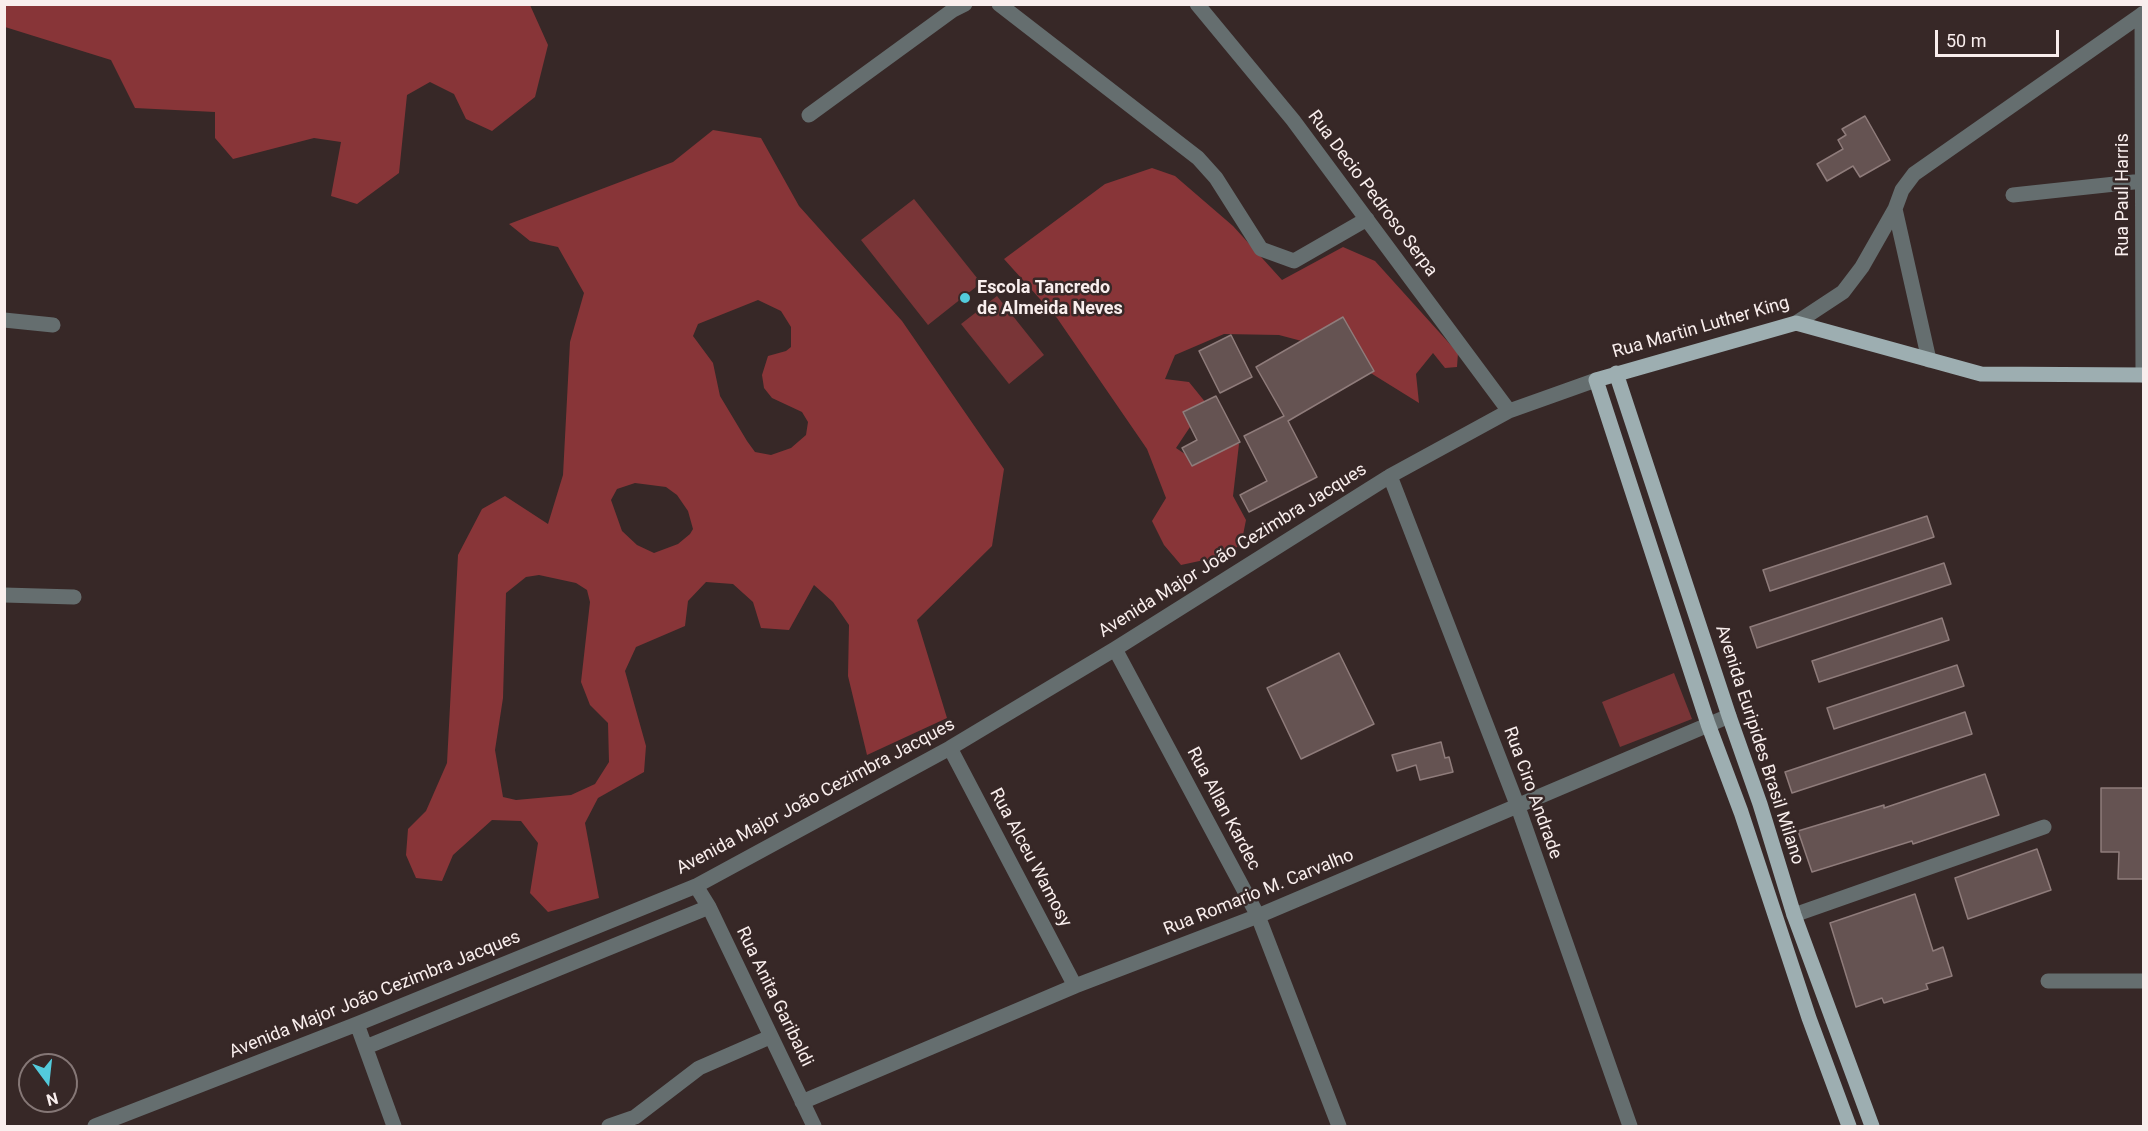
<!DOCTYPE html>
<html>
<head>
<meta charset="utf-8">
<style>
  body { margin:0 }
  #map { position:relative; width:2148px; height:1131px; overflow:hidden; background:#372827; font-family:Roboto,sans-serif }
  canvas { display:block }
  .frame { position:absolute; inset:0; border:6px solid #f9eeed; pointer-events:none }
  .north { position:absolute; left:18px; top:1053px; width:60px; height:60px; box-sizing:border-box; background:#372827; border:2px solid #857776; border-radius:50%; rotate:165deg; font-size:16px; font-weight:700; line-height:24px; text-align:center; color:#f9eeed }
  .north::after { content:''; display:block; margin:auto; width:21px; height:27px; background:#53cbdc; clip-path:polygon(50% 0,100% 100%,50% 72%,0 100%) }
  .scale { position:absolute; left:1935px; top:30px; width:124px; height:27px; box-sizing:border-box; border:3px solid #f9eeed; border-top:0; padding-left:8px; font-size:18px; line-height:21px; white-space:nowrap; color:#f9eeed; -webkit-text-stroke:4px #372827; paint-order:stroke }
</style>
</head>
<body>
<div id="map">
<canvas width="2148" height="1131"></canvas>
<div class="frame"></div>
<div class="north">N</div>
<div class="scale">50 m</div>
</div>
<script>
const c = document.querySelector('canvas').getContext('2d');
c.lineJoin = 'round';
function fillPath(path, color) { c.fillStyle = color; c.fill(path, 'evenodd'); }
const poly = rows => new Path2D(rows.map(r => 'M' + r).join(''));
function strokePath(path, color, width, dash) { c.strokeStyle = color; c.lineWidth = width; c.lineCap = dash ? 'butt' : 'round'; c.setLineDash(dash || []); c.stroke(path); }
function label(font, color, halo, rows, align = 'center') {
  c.font = font + ' Roboto,sans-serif'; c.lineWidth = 5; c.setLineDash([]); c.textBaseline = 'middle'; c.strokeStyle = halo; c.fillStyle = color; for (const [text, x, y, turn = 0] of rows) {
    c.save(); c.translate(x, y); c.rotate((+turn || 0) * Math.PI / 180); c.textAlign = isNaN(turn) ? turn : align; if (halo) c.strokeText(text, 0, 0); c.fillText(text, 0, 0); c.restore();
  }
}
fillPath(poly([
  [914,199,981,283,928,325,861,240],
  [997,296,1044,355,1009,384,961,324],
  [1674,673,1692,719,1620,747,1602,702]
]), '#793537');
fillPath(poly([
  [4,5,530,5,548,45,535,97,492,131,466,119,454,94,430,82,407,95,399,173,357,204,331,196,341,142,314,138,233,159,215,138,215,112,135,108,111,60,5,27],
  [713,130,761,138,799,206,902,321,1004,469,992,546,917,620,947,718,867,755,848,676,849,625,833,602,814,585,789,630,761,628,753,602,733,584,706,582,688,601,685,626,636,647,625,671,646,746,644,772,598,798,585,823,599,898,548,912,530,893,538,843,521,821,492,820,453,855,442,881,416,878,406,855,408,829,426,811,447,763,458,555,482,509,505,496,548,524,563,475,570,342,584,293,558,247,530,241,509,224,673,162],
  [758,300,781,311,791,327,791,347,786,351,768,356,762,375,764,388,772,398,802,412,808,422,806,435,791,448,771,455,755,452,747,441,720,396,713,363,693,336,698,324],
  [635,483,666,487,677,495,688,511,693,529,690,534,678,544,654,553,637,545,622,531,611,500,617,489],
  [539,575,576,583,587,590,590,602,581,682,590,705,608,723,609,762,595,784,571,795,516,800,503,797,495,750,503,698,506,593,526,577],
  [1152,168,1175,176,1233,226,1282,280,1343,247,1375,261,1458,353,1457,367,1445,368,1433,353,1416,374,1419,403,1332,349,1279,335,1224,334,1175,355,1165,379,1189,382,1206,403,1176,448,1197,462,1214,442,1239,444,1233,496,1246,520,1241,545,1218,557,1181,565,1164,545,1152,521,1166,498,1147,449,1057,318,1004,259,1105,184]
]), '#883538');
const building = poly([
  [1865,116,1890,160,1860,177,1853,166,1827,181,1817,164,1843,149,1838,140,1846,135,1842,129,1865,116],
  [1343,317,1374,371,1288,421,1317,477,1249,512,1240,495,1267,481,1244,436,1284,416,1256,367,1343,317],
  [1231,335,1252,377,1220,393,1199,351,1231,335],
  [1216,396,1240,442,1192,466,1182,448,1197,440,1183,412,1216,396],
  [1927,516,1934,537,1770,591,1763,570,1927,516],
  [1944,563,1951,584,1757,648,1750,627,1944,563],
  [1942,618,1949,640,1819,682,1812,661,1942,618],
  [1339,653,1374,724,1301,759,1267,688,1339,653],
  [1957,665,1964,686,1834,729,1827,708,1957,665],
  [1965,712,1972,734,1792,793,1785,772,1965,712],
  [1441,742,1445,758,1449,757,1453,772,1420,780,1416,765,1397,771,1392,755,1441,742],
  [1985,774,1999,815,1913,844,1912,841,1812,872,1798,831,1884,805,1884,808,1985,774],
  [2101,788,2144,788,2144,879,2118,879,2119,852,2101,852,2101,788],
  [2037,849,2051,890,1968,919,1955,878,2037,849],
  [1915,894,1933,951,1943,947,1952,976,1926,984,1928,989,1884,1003,1882,998,1856,1007,1830,923,1915,894]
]);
fillPath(building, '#655352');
strokePath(building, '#8f7c7b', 1.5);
strokePath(poly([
  [999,4,1198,158,1216,178,1261,249,1294,261,1367,219],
  [1197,4,1293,120,1509,411],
  [2142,14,2143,375],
  [809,115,953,10,965,4],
  [2013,195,2143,181],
  [1895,209,1929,360],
  [4,320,53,325],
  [1796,323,1843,292,1862,267,1895,209,1902,190,1914,174,2144,13],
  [1390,476,1518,807,1630,1126],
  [4,595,74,597],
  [1115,649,1258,916,1339,1126],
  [950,748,1075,986],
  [696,886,709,907,814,1126],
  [1794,915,2044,827],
  [2048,981,2144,981],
  [357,1024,394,1126],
  [366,1047,709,907],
  [802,1102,1075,986,1258,916,1729,716],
  [95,1126,357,1024,696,886,950,748,1115,649,1390,476,1509,411,1596,380],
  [609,1126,635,1117,699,1068,770,1037]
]), '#656e6f', 15);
strokePath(poly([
  [1616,373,1729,716,1760,804,1794,915,1872,1126],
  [1849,1126,1809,1018,1741,812,1708,724,1596,380,1796,323,1981,374,2144,375]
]), '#9daeb1', 15);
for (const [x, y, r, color] of [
  [965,298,6,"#53cbdc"]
]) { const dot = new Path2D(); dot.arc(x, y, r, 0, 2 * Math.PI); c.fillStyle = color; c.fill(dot); strokePath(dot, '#372827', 2); }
label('18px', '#f9eeed', '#372827', [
  ["Rua Decio Pedroso Serpa",1372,194,53],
  ["Rua Paul Harris",2123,195,-90],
  ["Rua Martin Luther King",1701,328,-16],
  ["Avenida Major João Cezimbra Jacques",1233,551,-32],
  ["Avenida Euripides Brasil Milano",1759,745,72],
  ["Rua Ciro Andrade",1532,793,70],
  ["Avenida Major João Cezimbra Jacques",816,797,-28],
  ["Rua Allan Kardec",1223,809,62],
  ["Rua Alceu Wamosy",1030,858,62],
  ["Rua Romario M. Carvalho",1259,893,-22],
  ["Avenida Major João Cezimbra Jacques",375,995,-22],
  ["Rua Anita Garibaldi",774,997,64]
]);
label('bold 18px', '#f9eeed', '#372827', [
  ["Escola Tancredo",977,288],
  ["de Almeida Neves",977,309]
], 'left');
</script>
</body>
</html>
